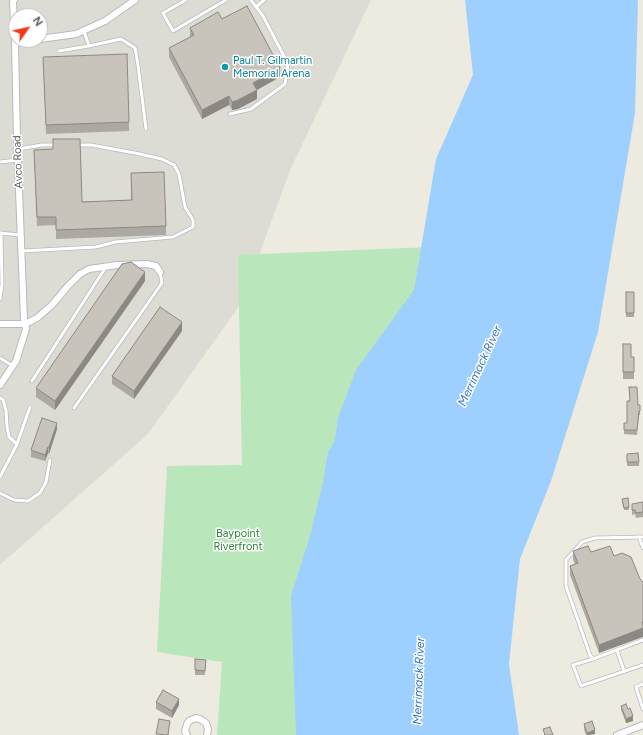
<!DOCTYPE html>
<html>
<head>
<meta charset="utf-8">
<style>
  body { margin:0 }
  #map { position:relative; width:643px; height:735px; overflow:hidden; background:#edeadf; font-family:Figtree,sans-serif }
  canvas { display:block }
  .north { position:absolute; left:8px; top:8px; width:40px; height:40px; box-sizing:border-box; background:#fff; border:1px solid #bcbec0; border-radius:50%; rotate:56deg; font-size:11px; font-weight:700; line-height:16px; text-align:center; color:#585c62 }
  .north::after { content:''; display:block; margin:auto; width:14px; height:18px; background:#f4381e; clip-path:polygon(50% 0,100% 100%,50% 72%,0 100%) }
</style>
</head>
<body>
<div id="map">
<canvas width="643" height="735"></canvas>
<div class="north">N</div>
</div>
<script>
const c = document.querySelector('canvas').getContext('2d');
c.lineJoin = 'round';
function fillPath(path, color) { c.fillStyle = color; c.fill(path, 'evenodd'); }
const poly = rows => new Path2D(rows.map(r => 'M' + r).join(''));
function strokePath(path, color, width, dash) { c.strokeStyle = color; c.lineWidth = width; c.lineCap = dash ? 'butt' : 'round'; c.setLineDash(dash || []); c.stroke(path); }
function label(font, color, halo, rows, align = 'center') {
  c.font = font + ' Figtree,sans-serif'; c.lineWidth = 3; c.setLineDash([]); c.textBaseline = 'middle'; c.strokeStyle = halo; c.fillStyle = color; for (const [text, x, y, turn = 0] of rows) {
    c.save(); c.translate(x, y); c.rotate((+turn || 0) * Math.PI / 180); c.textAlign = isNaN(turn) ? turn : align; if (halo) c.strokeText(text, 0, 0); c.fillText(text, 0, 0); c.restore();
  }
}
fillPath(poly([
  [0,0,371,0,290,170,242,302,148,434,0,565],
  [16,16,40,16,40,40,16,40]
]), '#dddcd4');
fillPath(poly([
  [430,247,306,735,217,735,222,662,157,652,167,466,242,465,238,255]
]), '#b9e7bb');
fillPath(poly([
  [465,0,638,0,635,113,598,332,551,481,520,559,509,664,519,735,296,735,291,596,310,536,323,482,328,452,335,440,338,418,356,370,414,290,436,159,473,75]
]), '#9dd0ff');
const lane = poly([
  [186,0,163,13,173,31,226,0],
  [256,7,264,0],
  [89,46,121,39,135,48,138,65,146,129],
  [59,51,89,46,84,31],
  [230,114,251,109,285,84,288,64,263,16,251,0],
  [18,149,42,145,56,145],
  [0,162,18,160],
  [0,233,20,235],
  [22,251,96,247,115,242,173,237,193,227,193,220,185,207,179,174,174,165,162,159,135,153,91,145,77,145],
  [0,299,2,284,1,233],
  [0,358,13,366],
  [32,381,106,267],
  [0,398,3,400,6,410,7,426,9,437,17,444,0,477],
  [74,408,162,283,160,272],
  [17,444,30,407],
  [0,493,14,500,28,501,40,493,46,482,50,460],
  [639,537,643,548],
  [643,537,595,538,582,542,566,560,566,586,590,655,593,659,573,665,581,686,643,665],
  [617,650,624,671],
  [593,659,643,640],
  [643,684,636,687,643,709]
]);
const street = poly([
  [40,39,76,34,105,21,135,0],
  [15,43,36,40],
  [0,324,25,324,37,318,52,305,68,286,80,274,89,269,117,265,147,264,156,266,160,272],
  [0,385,16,361,26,329,24,319,17,139,15,43,13,2,14,0],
  [187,735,185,731,187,724,189,721,196,718,200,719,206,723,208,729,207,735],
  [617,735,643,725]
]);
strokePath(lane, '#b8bac0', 4.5);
strokePath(street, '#b8bac0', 8);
strokePath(lane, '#fff', 3);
strokePath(street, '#fff', 6);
fillPath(poly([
  [222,19,280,77,257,90,257,99,238,109,232,110,229,105,202,119,169,57,169,48,190,37,190,28],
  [43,57,129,122,129,131,46,134],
  [53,139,82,202,131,200,131,173,166,226,166,235,56,239,56,225,37,226,34,150,53,149],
  [145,281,55,410,36,397,36,388],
  [626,292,634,292,634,317,626,317],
  [182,331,134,399,112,384,112,376],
  [623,344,631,357,634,357,634,379,623,379],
  [629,387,638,405,640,405,640,415,639,415,637,435,624,434,624,423,627,423,630,401],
  [57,429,49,454,48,453,45,461,31,457,31,450],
  [627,454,639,462,639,466,627,466],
  [622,501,629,507,629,510,624,510],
  [643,502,643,517,636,518,635,514,632,515,632,504],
  [573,551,591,552,614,556,640,579,599,653,570,575,570,566,575,564,573,560],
  [195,659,206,660,205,675,195,675],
  [156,702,179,705,172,718,156,709],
  [621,706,633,721,626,723,621,710],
  [584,724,595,734,586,735,584,729]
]), '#aca9a2');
fillPath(poly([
  [280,68,280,77,253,92,253,83],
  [257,90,257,99,238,109,232,110,232,102],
  [229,96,229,105,202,119,202,110],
  [145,272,145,281,55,410,55,401],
  [182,322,182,331,134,399,134,391],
  [57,423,57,429,49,454,49,447],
  [48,447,48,453,45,461,45,455],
  [642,622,643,622,643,637,599,653,599,645],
  [179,699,179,705,172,718,172,711],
  [633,716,633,721,626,723,626,719],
  [595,730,595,734,587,735,587,733]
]), '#8c8984');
const building = poly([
  [247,6,280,68,253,83,257,90,238,100,232,102,229,96,202,110,169,48,194,35,190,28,218,12,222,19,247,6],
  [127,54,129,122,46,125,43,57,127,54],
  [53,139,80,139,82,202,132,200,131,173,164,172,166,226,56,230,56,217,37,217,34,150,53,149,53,139],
  [131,262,145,272,55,401,36,388,122,264,131,262],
  [626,292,634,292,634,313,626,313,626,292],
  [160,307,182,322,134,391,112,376,160,307],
  [623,344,631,344,631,357,634,357,634,372,623,372,623,344],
  [629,387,637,387,638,405,640,405,640,411,639,411,637,430,624,430,624,423,627,423,627,401,630,401,629,387],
  [42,418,57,423,49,447,48,447,45,455,31,450,42,418],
  [638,453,639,462,627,462,627,454,638,453],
  [628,498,629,507,624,508,622,499,628,498],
  [643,502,643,512,636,513,635,510,632,510,632,504,643,502],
  [588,546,591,552,610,546,614,556,622,553,631,557,640,579,643,582,643,622,642,622,643,625,643,628,599,645,570,566,578,563,573,551,588,546],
  [195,659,206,660,205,671,195,670,195,659],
  [163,690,179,699,172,711,156,702,163,690],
  [626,704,628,709,630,708,633,716,626,719,621,706,626,704],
  [159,719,170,721,168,735,156,734,159,719],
  [592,721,595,730,587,733,584,724,592,721],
  [550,727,553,735,545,735,543,729,550,727]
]);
fillPath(building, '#c8c4bc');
strokePath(building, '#8c8984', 1);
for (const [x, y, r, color] of [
  [225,67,4,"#0f9aa8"]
]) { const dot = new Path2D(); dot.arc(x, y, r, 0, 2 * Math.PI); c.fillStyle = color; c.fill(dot); strokePath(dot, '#fff', 1.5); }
label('11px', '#0d838f', '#fff', [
  ["Paul T. Gilmartin",233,61],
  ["Memorial Arena",233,74]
], 'left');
label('11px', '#585c62', '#fff', [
  ["Avco Road",18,162,-92]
]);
label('11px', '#2e8336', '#fff', [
  ["Baypoint",238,534],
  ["Riverfront",238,547]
]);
label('italic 12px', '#3774c1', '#fff', [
  ["Merrimack River",480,366,-65],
  ["Merrimack River",419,681,-88]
]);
</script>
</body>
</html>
